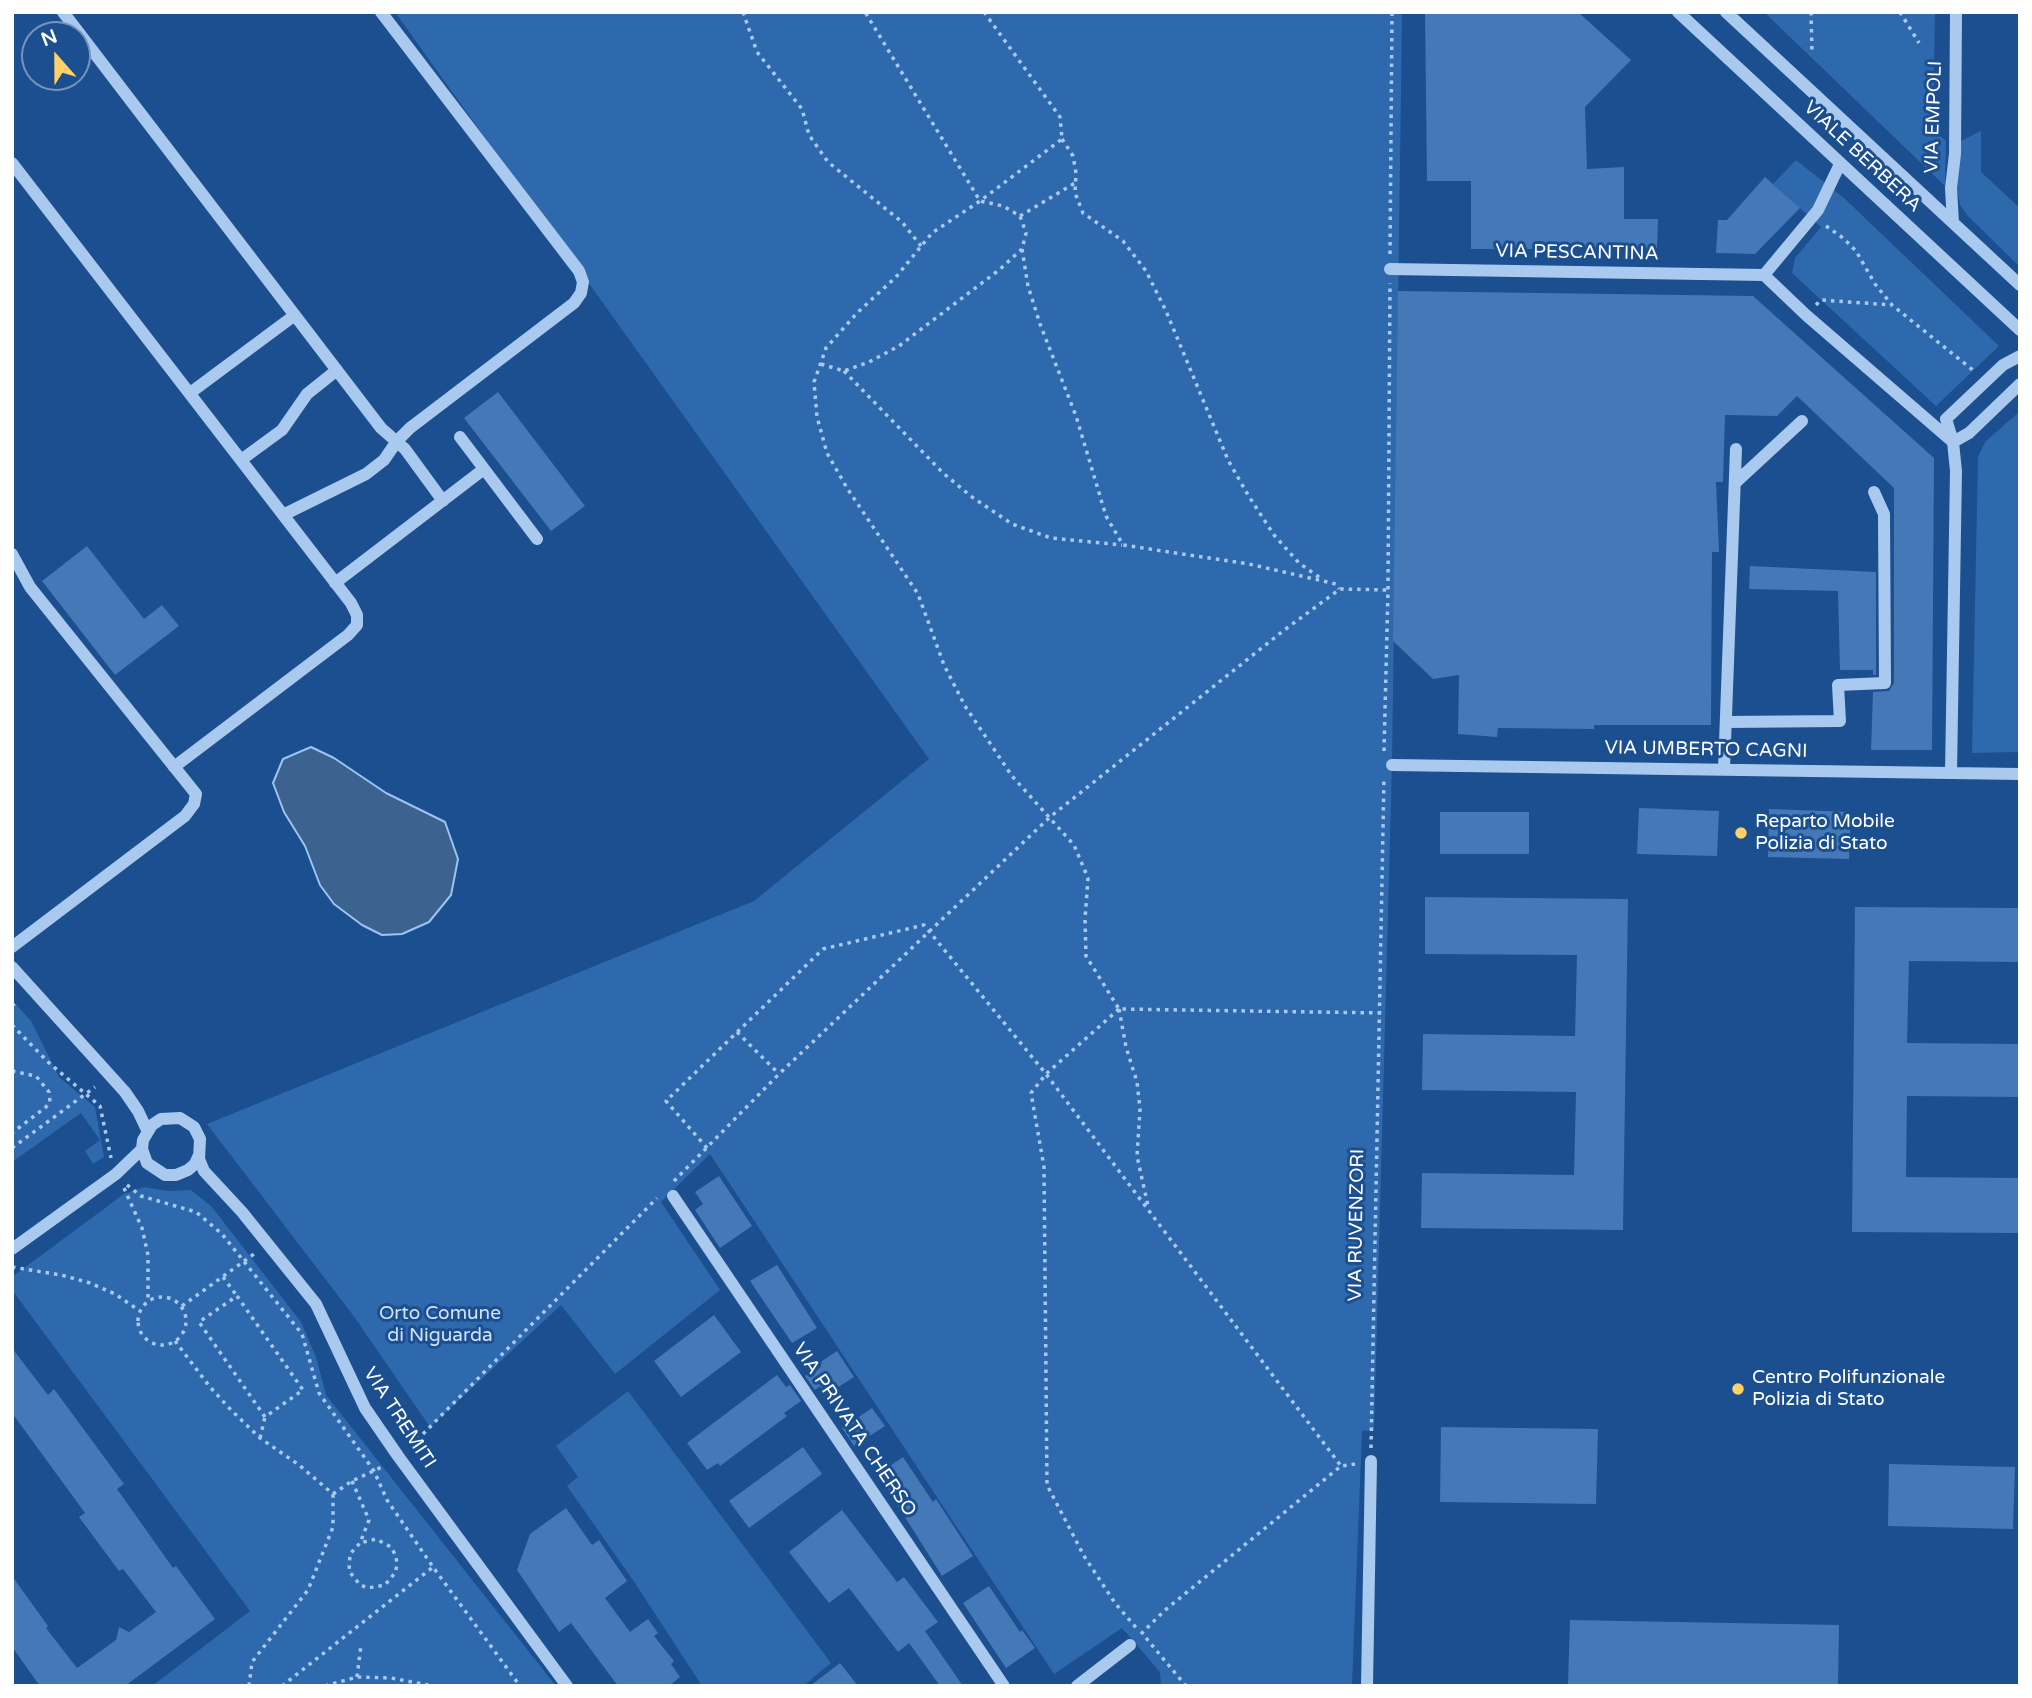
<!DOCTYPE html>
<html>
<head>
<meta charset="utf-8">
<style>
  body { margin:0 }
  #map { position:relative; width:2032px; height:1698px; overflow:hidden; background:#1b4f8f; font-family:"Varela Round",sans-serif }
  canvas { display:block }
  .frame { position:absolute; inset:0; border:14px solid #fff; pointer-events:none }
  .north { position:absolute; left:21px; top:21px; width:70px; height:70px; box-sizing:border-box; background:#1b4f8f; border:2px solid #7695bc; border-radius:50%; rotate:339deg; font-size:19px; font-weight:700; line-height:28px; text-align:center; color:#fff }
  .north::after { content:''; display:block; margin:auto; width:24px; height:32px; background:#ffd166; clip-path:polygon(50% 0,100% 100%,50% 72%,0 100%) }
</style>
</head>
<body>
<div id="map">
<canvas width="2032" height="1698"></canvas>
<div class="frame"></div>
<div class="north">N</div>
</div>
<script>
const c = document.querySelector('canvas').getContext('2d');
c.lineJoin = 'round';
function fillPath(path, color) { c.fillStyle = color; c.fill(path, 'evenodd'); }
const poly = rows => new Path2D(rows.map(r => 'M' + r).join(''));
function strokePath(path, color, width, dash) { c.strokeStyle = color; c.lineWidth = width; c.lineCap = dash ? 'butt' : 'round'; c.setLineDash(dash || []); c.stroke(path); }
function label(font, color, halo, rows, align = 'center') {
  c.font = font + ' "Varela Round",sans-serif'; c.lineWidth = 6; c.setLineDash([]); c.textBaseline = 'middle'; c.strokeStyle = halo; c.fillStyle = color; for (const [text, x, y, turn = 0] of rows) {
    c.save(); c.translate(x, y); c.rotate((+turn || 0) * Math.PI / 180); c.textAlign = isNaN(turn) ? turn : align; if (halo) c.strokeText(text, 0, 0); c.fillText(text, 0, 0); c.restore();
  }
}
fillPath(poly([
  [395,12,1402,12,1392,765,1374,1430,1362,1431,1352,1686,1161,1686,1160,1672,1122,1628,1054,1674,710,1154,661,1202,720,1290,615,1374,561,1305,430,1427,355,1318,207,1124,754,901,929,759],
  [1764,12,1935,12,1933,129,1946,141,1945,186],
  [1981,131,1981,172,2020,208,2020,267,1968,216,1960,205,1957,190,1959,142],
  [1796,160,1844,198,1999,346,1936,406,1792,273,1795,258,1821,227,1773,184],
  [2020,411,2020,752,1972,753,1978,457,1985,442],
  [12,1000,31,1021,59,1077,95,1107,104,1157,93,1164,85,1151,100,1140,81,1113,12,1162],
  [144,1187,168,1191,191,1190,212,1207,301,1322,316,1357,326,1395,556,1686,152,1686,250,1611,12,1290,12,1277,124,1194],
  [628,1391,831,1663,803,1686,702,1686,635,1583,567,1486,578,1477,556,1446]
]), '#2e69ad');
const water = poly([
  [311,747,334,758,386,793,445,822,458,859,451,895,429,922,402,934,382,935,362,925,334,904,320,885,305,846,284,812,273,783,283,759,311,747]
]);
fillPath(water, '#3c6290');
strokePath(water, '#9cc4f0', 2);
fillPath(poly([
  [1425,12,1578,12,1631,60,1585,107,1587,169,1624,167,1624,219,1658,219,1657,249,1471,249,1471,181,1427,181],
  [1765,177,1800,208,1755,254,1716,253,1718,220,1727,220],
  [1398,291,1753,296,1934,458,1932,750,1871,750,1873,692,1889,691,1894,683,1894,488,1797,396,1777,416,1725,415,1723,482,1716,482,1719,552,1712,552,1711,725,1594,725,1594,729,1498,728,1497,737,1458,734,1459,675,1433,679,1393,641],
  [498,392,585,506,551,531,464,418],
  [87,546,144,619,162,605,179,626,115,675,42,581],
  [1750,566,1876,572,1876,675,1873,675,1873,670,1840,670,1838,591,1749,589],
  [1639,808,1719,811,1717,856,1637,854],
  [1769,809,1851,812,1849,859,1768,857],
  [1440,812,1529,812,1529,854,1440,854],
  [1425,897,1628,899,1623,1230,1421,1228,1422,1173,1574,1175,1576,1092,1422,1090,1423,1034,1575,1036,1577,955,1425,954],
  [1855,907,2020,908,2020,962,1909,961,1907,1043,2020,1044,2020,1097,1907,1096,1906,1177,2020,1178,2020,1233,1852,1232],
  [719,1176,752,1226,720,1248,695,1210,703,1204,695,1192],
  [777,1265,817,1328,792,1343,750,1281],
  [714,1315,741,1352,681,1397,654,1361],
  [12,1348,48,1395,54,1389,124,1484,117,1489,173,1568,176,1566,215,1619,125,1686,40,1686,12,1647,12,1576,48,1626,46,1628,77,1668,116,1640,119,1627,129,1632,156,1612,123,1569,119,1571,79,1517,85,1513,12,1413],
  [837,1351,854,1377,826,1395,820,1386,815,1390,805,1376,820,1368,822,1361],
  [777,1375,786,1387,790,1385,801,1401,784,1413,787,1416,720,1466,718,1463,707,1470,687,1443],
  [872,1408,885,1426,854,1446,842,1428],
  [1441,1427,1598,1429,1596,1504,1440,1502],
  [803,1447,822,1474,749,1528,729,1501],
  [903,1457,933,1502,936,1499,973,1556,942,1576,878,1474],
  [1889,1464,2015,1467,2013,1529,1888,1526],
  [566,1508,592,1545,599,1540,627,1581,605,1598,630,1632,648,1619,658,1633,654,1636,674,1661,671,1664,680,1677,669,1686,618,1686,571,1623,559,1632,517,1570,530,1534],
  [842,1510,897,1582,904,1577,938,1622,925,1631,963,1686,940,1686,909,1643,898,1652,849,1588,829,1603,789,1552],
  [989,1586,1020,1632,1022,1630,1035,1648,1006,1668,963,1603],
  [1570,1620,1839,1625,1838,1686,1568,1684],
  [840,1663,858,1686,810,1686]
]), '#4478b7');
strokePath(poly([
  [743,12,757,52,802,109,809,135,828,162,902,222,921,246],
  [984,12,1060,117,1062,139,980,201,932,233,896,277,857,313,826,348,814,382,817,417,827,453,847,488,918,594,944,665,965,706,1012,776,1074,845,1088,878,1085,919,1086,956,1119,1009,1381,1013],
  [1811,12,1812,52],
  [1900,12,1919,43],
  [1062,139,1073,156,1076,173,1075,193,1083,213,1123,241,1146,271,1166,311,1228,460,1248,495,1274,535,1299,563,1323,580],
  [1020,216,1075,183],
  [1826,226,1843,238,1856,251,1875,284,1892,305,1974,371],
  [1022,249,1028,286,1040,324,1076,416,1106,516,1123,545,1249,564,1336,584,1339,589],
  [1390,254,1392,12],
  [1816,305,1821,300,1892,305],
  [821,364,844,371,869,362,899,346,999,270,1022,249,1026,233,1020,216,1003,206,980,201,865,12],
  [844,371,943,473,972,497,1012,524,1051,538,1122,545],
  [1384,751,1388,590,1390,283],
  [12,1006,18,1001],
  [1119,1009,1046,1074,1031,1093,1044,1167,1047,1485,1084,1556,1115,1603,1138,1630],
  [1119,1009,1126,1047,1137,1082,1140,1109,1137,1156,1148,1206],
  [12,1025,48,1062,100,1106,111,1158],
  [737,1032,779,1074],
  [12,1071,36,1076,49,1092,50,1102,46,1107,12,1133],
  [12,1148,95,1087],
  [707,1148,666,1101,823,949,924,925,1046,1074,1341,1466],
  [674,1181,779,1074,1050,817,1283,631,1340,589,1388,590],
  [127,1185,141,1196,196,1212,222,1234,302,1334,319,1393,374,1471,387,1500,433,1567,520,1686],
  [124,1188,142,1228,148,1255,148,1301],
  [12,1192,13,1193],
  [12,1267,61,1275,90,1283,115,1294,140,1311],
  [223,1277,237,1296],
  [237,1296,303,1390,265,1417,199,1322,237,1296],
  '138 1321a24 24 0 1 1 48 0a24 24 0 1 1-48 0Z',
  [182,1306,254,1254],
  [175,1341,210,1387,231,1410,260,1438,299,1465,333,1494],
  [260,1438,265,1417],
  [411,1446,657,1198],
  [1371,1448,1384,777],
  [352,1481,369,1520,360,1543,350,1554,349,1571,360,1585,368,1588,385,1585,395,1573,397,1565,396,1556,391,1547,376,1539,360,1543],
  [333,1494,352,1481,384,1466],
  [1141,1634,1164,1611,1341,1466,1356,1464],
  [1146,1638,1186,1686],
  [357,1677,361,1645],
  [249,1686,252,1662,308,1590,333,1527,333,1494],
  [282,1686,433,1567],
  [325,1686,357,1677,391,1678,433,1686]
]), '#a9c9ee', 3.5, [3.5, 5]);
strokePath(poly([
  [63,12,381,428,405,449,443,501],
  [1678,12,2020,330],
  [1726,12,2020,285],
  [12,163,351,603,357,615,357,625,348,635,174,767],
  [1953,223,1951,188,1955,154,1956,12],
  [1390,269,1764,275],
  [1764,275,1806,315,1953,442],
  [1764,275,1818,210,1840,164],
  [190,393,295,315],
  [460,437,537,539],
  [1953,442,1969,433,2020,384],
  [241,460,282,430,307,394,337,370],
  [1735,483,1802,421],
  [283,515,366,474,384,460,397,441,410,428,574,303,581,293,583,282,579,271,381,12],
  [12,554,30,587,196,794,194,804,185,816,12,947],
  [335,583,484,469],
  [1727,722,1840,721,1838,685,1885,683,1884,514,1874,492],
  [1392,765,2020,774],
  [1724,769,1736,449],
  [1951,773,1956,471,1953,442,1946,419,2003,365,2020,356],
  [12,967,125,1092,138,1111,147,1130],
  [199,1155,195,1164,188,1170,176,1175,165,1175,147,1163,142,1149,143,1140,152,1125,161,1119,180,1118,194,1127,200,1139,199,1159,204,1171,242,1212,316,1304,365,1408,398,1456,567,1686],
  [673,1196,1004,1686],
  [12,1249,116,1174,142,1149],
  [1077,1686,1130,1645],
  [1367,1686,1371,1461]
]), '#a9c9ee', 12);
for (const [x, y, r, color] of [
  [1741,833,7,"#ffd166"],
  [1738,1389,7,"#ffd166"]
]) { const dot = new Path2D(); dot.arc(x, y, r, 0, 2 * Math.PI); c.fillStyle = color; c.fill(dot); strokePath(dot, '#1b4f8f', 2.5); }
label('19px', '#fff', '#1b4f8f', [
  ["VIA EMPOLI",1934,117,-88],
  ["VIALE BERBERA",1862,157,43],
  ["VIA PESCANTINA",1577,253,1],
  ["VIA UMBERTO CAGNI",1706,750,1],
  ["VIA RUVENZORI",1357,1225,-89],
  ["VIA TREMITI",399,1418,57],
  ["VIA PRIVATA CHERSO",854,1430,56]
]);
label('19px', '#fff', '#1b4f8f', [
  ["Reparto Mobile",1755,822],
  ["Polizia di Stato",1755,844],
  ["Centro Polifunzionale",1752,1378],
  ["Polizia di Stato",1752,1400]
], 'left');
label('19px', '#cfe3fa', '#1b4f8f', [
  ["Orto Comune",440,1314],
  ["di Niguarda",440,1336]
]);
</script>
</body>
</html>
